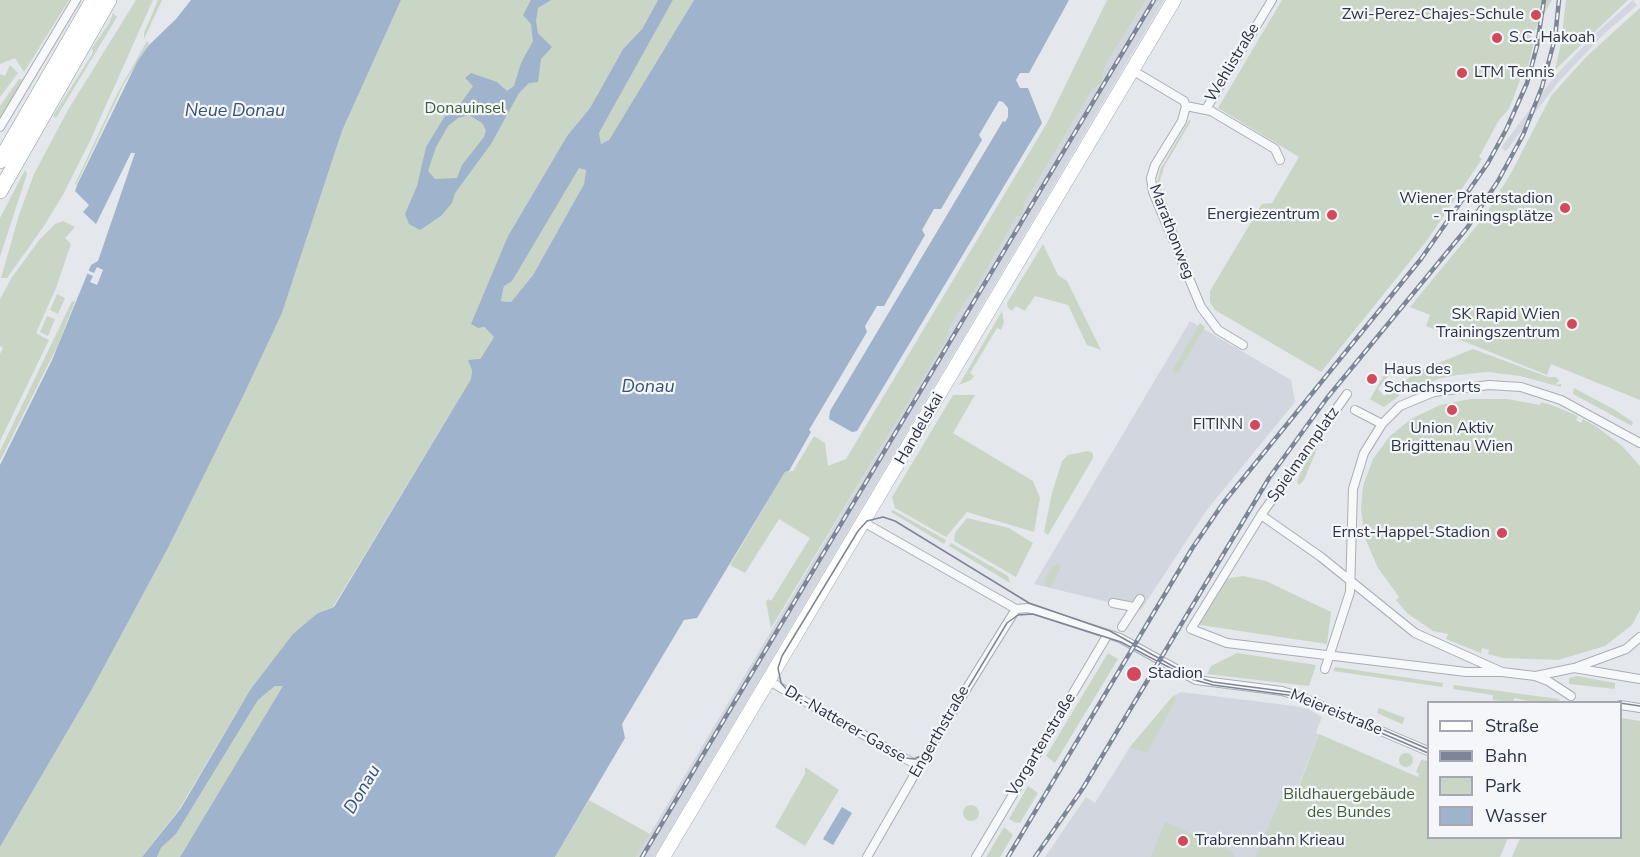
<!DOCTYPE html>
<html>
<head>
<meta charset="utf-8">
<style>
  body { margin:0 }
  #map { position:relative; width:1640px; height:857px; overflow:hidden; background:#e4e7ec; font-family:"Nunito Sans",sans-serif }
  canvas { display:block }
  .legend { position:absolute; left:1427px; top:701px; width:195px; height:138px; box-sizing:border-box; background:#f4f6f9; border:2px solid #a4a8b1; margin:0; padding:8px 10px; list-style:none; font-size:18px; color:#2b3445 }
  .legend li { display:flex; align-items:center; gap:12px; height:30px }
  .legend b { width:30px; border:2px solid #a4a8b1 }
</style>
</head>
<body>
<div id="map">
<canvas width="1640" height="857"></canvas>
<ul class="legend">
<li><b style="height:8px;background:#fff"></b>Straße</li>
<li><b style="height:8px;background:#7d8696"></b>Bahn</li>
<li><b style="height:16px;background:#c9d6c5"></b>Park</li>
<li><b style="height:16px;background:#9fb4cc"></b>Wasser</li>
</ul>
</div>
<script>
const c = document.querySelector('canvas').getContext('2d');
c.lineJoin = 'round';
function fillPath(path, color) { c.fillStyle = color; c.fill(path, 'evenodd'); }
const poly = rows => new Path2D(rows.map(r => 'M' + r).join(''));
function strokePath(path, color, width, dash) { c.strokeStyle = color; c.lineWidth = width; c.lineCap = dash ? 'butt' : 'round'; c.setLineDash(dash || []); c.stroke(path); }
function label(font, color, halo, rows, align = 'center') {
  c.font = font + ' "Nunito Sans",sans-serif'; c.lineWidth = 4.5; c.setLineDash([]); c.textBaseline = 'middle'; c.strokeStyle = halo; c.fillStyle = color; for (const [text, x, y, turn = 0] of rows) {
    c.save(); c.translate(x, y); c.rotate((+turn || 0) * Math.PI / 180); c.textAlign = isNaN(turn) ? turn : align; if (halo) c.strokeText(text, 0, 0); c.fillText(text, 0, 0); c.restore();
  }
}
fillPath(poly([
  [1146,0,1164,0,654,857,636,857,948,335,948,330,965,300,973,293,1016,218,1023,214,1024,204,1092,90,1101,84,1105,66],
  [1633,0,1637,5,1603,35,1560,80,1506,151,1501,148,1555,76,1596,33],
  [1190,321,1291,380,1295,402,1206,511,1141,610,1034,584],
  [1181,692,1294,706,1308,709,1322,717,1316,733,1319,734,1292,801,1281,796,1255,857,1045,857,1086,797,1095,803,1130,747,1172,697]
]), '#d2d6de');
fillPath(poly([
  [0,0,69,0,24,72,15,58,0,64],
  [136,0,153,0,90,141,64,193,44,226,7,278,1,278,19,215,34,174,68,110],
  [158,0,162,0,144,39,144,33],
  [401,0,658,0,642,29,623,49,590,108,567,136,508,236,495,273,483,327,494,337,472,370,471,379,333,607,318,613,250,690,180,808,142,857,0,857,0,847,91,691,168,548,282,313,342,131],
  [673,0,694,0,609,140,601,144,599,133],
  [1107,0,1146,0,1105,66,1101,84,1092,90,1024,204,1023,214,1016,218,973,293,965,301,948,330,949,335,771,628,766,602,768,599,771,601,810,538,779,519,745,573,730,565,785,472,793,471,814,436,825,443,828,466,846,459,1047,123],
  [1282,0,1552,0,1531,36,1535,39,1525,77,1522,75,1509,109,1499,120,1479,157,1482,159,1428,239,1321,372,1215,310,1210,302,1210,291,1262,204,1272,203,1299,157,1218,108],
  [1566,0,1628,0,1555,70,1561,43],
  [1640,8,1640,400,1551,364,1547,375,1426,326,1430,315,1410,307,1484,217,1511,173,1551,96,1586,57],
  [113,13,117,17,56,118,53,116,93,53,92,48,110,22],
  [147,41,149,43,124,84,76,185,75,184,117,94],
  [10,65,18,73,0,97,0,74,5,76],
  [19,79,25,80,0,121,0,106],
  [1189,120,1191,121,1165,165,1159,183,1190,264,1192,277,1158,194,1157,183,1160,170],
  [579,167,586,170,584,184,533,275,511,302,501,301,504,286],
  [25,170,27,174,0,257,0,218],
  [63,221,75,227,65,238,71,244,56,288,36,333,49,340,0,441,0,354,3,348,0,346,0,299,12,277,40,239,55,224],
  [1043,244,1058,275,1067,281,1101,350,1087,345,1068,305,1035,296,1025,311,1016,306,1012,311,1008,308,1007,303],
  [80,289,57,347,0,461,0,451,72,301,75,302],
  [57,294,65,298,58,314,50,310],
  [1002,311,1004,322,1001,330,997,328,970,373,974,376,971,380,959,385],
  [47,316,55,319,48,336,40,332],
  [1200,323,1205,327,1179,371,1174,373,1172,371],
  [1473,349,1548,377,1556,377,1559,381,1555,385,1561,384,1561,387,1520,376,1488,372,1456,375,1438,379,1407,392,1403,389,1401,384,1416,372],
  [1387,370,1391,372,1378,389,1384,396,1397,387,1399,396,1384,407,1364,396,1370,399],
  [1574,388,1615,410,1633,422,1632,426,1573,394],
  [953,395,975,395,953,433,1033,481,1040,498,1034,532,967,512,946,537,895,508,892,497],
  [1470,399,1507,399,1540,405,1541,402,1554,406,1578,416,1576,420,1581,423,1583,419,1597,427,1622,446,1640,466,1640,610,1632,625,1605,646,1558,660,1503,658,1488,654,1489,650,1482,648,1481,653,1446,639,1448,634,1433,631,1407,613,1396,600,1399,597,1378,568,1365,538,1361,509,1363,486,1373,459,1390,436,1411,419,1440,405],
  [1324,432,1304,480,1299,485,1297,482,1300,474,1319,434],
  [1088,451,1093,453,1093,458,1048,535,1044,532,1052,493,1062,461,1068,455],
  [893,510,946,540,944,544,891,512],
  [967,518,1009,528,1033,543,1016,577,954,541,955,533],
  [951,543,1008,576,1010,583,949,546],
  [1059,564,1060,570,1050,587,1046,586,1044,581,1053,566],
  [1243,576,1266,581,1331,612,1327,644,1200,625,1199,623,1224,579],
  [1108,653,1118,659,1055,763,1046,756],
  [1237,653,1316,665,1309,686,1207,674,1211,666],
  [1335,667,1443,683,1442,687,1333,671],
  [1577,676,1615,683,1615,689,1569,684,1569,678],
  [1454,685,1559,699,1560,700,1554,702,1533,702,1514,698,1513,702,1510,702,1493,700,1493,695,1453,689],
  [275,686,284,686,180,857,157,857,161,848,176,834,258,700],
  [1174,695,1176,699,1147,753,1130,747],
  [1379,708,1405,718,1402,724,1377,713],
  [1621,718,1640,721,1640,857,1512,857,1520,838,1620,838],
  [1319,734,1418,777,1419,774,1416,772,1421,760,1428,761,1428,838,1508,838,1500,857,1255,857,1281,796,1293,801],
  '1399 760a7 7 0 1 1 14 0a7 7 0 1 1-14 0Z',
  [805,767,839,790,805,846,775,827,805,774],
  [1028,786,1038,793,1020,823,1014,822,1009,819],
  [589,800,650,834,636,857,555,857],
  '963 813a8 8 0 1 1 16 0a8 8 0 1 1-16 0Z',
  [1165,822,1230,850,1235,857,1151,857],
  [1004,827,1013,835,1000,857,986,857]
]), '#c9d6c5');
fillPath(poly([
  [191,0,401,0,342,131,282,313,244,394,168,548,91,691,0,847,0,465,52,360,91,265,98,261,135,153,131,153,96,224,83,212,89,205,75,191,78,183,137,62,148,46,176,19],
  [531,0,551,0,538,8,536,21,538,33,552,47,541,59,538,82,529,83,519,93,491,144,455,193,452,203,441,216,420,230,409,224,405,214,417,186,426,147,445,116,456,110,473,86,465,78,471,73,497,82,507,91,514,86,521,63,533,41,531,24,523,15],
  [469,115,482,123,486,130,484,137,462,165,457,178,435,179,428,171,436,147,448,126,458,118],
  [658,0,673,0,599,133,601,144,609,140,694,0,1069,0,1029,73,1020,73,1016,80,1020,88,1028,88,1042,123,857,431,852,432,829,419,830,411,1003,121,1005,122,1008,117,1008,108,1003,102,999,101,979,135,982,140,941,209,934,209,922,230,925,235,884,306,877,306,865,326,867,332,809,430,811,432,789,471,785,472,697,618,684,620,622,724,625,738,555,857,180,857,283,686,275,686,258,700,176,834,161,848,157,857,142,857,181,808,250,690,293,634,318,613,334,607,471,379,472,370,468,360,480,359,494,337,484,327,478,328,471,324,508,236,567,136,590,108,623,49,642,29],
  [579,168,586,170,584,184,533,275,511,302,501,301,504,286,512,281],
  [842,807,852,813,833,845,823,839]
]), '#9fb4cc');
fillPath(poly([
  [97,267,103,270,97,285,90,282,93,276,86,273,87,270,94,273]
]), '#e4e7ec');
const street = poly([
  [1132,70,1184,101,1186,106,1182,121,1155,165,1151,178,1153,192,1201,307,1218,330,1243,345],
  [1186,106,1211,111,1275,149,1280,160],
  [1206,109,1272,0],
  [0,127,76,0],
  [1355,410,1382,424,1400,406,1434,392,1489,385,1521,387,1561,400,1640,443],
  [1261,515,1347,394],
  [865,523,1016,609],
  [1113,603,1134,607],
  [1016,609,1028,608,1120,638,1196,680,1282,691,1301,697,1428,751],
  [1122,627,1140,599],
  [1577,667,1626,649,1640,637],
  [1325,669,1350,592,1353,489,1364,453,1382,424],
  [1502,672,1466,672,1227,643,1191,629,1261,515,1321,557,1415,633,1502,672,1535,676,1548,681,1571,696],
  [1536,676,1574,668,1640,679],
  [769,681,920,767],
  [1620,705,1640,708],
  [867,857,931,746,1016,609],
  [976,857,1108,634]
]);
const primary = poly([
  [663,857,1174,0]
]);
const highway = poly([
  [0,161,93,0],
  [0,191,109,0]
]);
strokePath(street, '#a9aeb7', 10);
strokePath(primary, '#a3abb8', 15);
strokePath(highway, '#8b94a3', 16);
strokePath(street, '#f7f8fa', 8);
strokePath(primary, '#fff', 14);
strokePath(highway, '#fff', 15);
strokePath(poly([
  [1620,703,1640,706],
  [1428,749,1297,693,1213,682,1187,674,1110,631,1029,603,895,521,883,517,867,521,858,531,782,656,778,668,781,683,790,693,898,757,914,759,925,754,933,746,1007,623,1018,615,1033,614,1121,642,1191,679,1213,685,1295,696,1428,753]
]), '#7d8696', 1.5);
const rail = poly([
  [642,857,1154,0],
  [1008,857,1193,547,1224,502,1421,259,1488,163,1507,128,1527,83,1537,46,1544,0],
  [1035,857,1083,788,1269,478,1327,398,1467,228,1498,181,1523,135,1542,87,1555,38,1559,0]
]);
strokePath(rail, '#7d8696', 4.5);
strokePath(rail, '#f4f6f9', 2, [7]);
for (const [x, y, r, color] of [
  [1536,15,6,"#d1495b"],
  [1497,38,6,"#d1495b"],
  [1462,73,6,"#d1495b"],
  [1565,208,6,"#d1495b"],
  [1332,215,6,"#d1495b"],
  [1572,324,6,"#d1495b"],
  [1372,379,6,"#d1495b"],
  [1452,410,6,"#d1495b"],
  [1255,425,6,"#d1495b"],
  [1502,533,6,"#d1495b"],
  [1134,674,8,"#d1495b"],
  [1183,841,6,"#d1495b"]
]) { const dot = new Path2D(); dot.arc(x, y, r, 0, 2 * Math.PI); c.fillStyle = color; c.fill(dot); strokePath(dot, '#f4f6f9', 2); }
label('16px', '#2b3445', '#f4f6f9', [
  ["Zwi-Perez-Chajes-Schule",1524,15],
  ["S.C. Hakoah",1509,38,"left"],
  ["LTM Tennis",1474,73,"left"],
  ["Wiener Praterstadion",1553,199],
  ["- Trainingsplätze",1553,217],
  ["Energiezentrum",1320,215],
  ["SK Rapid Wien",1560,315],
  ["Trainingszentrum",1560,333],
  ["Haus des",1384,370,"left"],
  ["Schachsports",1384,388,"left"],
  ["FITINN",1243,425],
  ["Union Aktiv",1452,429,"center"],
  ["Brigittenau Wien",1452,447,"center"],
  ["Ernst-Happel-Stadion",1490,533],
  ["Stadion",1148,674,"left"],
  ["Trabrennbahn Krieau",1195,841,"left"]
], 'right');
label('16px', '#2b3445', '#f4f6f9', [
  ["Wehlistraße",1233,63,-59],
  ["Marathonweg",1171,232,69],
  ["Handelskai",920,429,-60],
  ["Spielmannplatz",1304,455,-55],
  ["Meiereistraße",1336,713,22],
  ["Dr.-Natterer-Gasse",845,725,30],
  ["Engerthstraße",940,732,-60],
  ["Vorgartenstraße",1042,745,-59]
]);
label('16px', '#3f6138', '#f4f6f9', [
  ["Donauinsel",465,109],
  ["Bildhauergebäude",1349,795],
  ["des Bundes",1349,813]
]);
label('italic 18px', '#34527a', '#f4f6f9', [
  ["Neue Donau",235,112],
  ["Donau",648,388],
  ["Donau",363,790,-59]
]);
</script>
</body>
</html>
